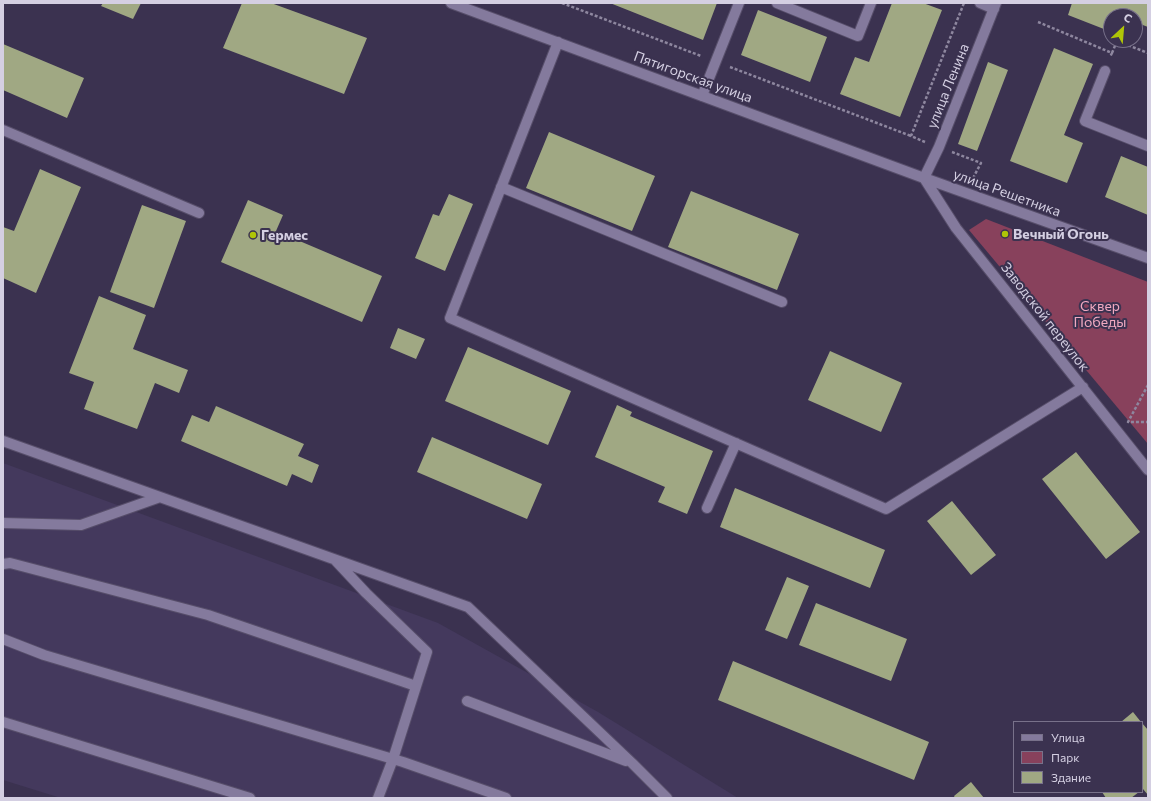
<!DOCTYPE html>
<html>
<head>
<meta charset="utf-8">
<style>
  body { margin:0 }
  #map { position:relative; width:1151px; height:801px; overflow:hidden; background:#3b3250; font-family:Commissioner,sans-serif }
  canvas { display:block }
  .frame { position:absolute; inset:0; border:4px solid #d4cfe2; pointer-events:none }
  .legend { position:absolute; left:1013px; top:721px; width:130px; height:72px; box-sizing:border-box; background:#3b3250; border:1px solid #78718a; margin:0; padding:5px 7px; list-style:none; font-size:12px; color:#d4cfe2 }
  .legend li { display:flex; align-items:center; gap:8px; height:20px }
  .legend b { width:20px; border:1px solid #78718a }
  .north { position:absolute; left:1103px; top:8px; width:40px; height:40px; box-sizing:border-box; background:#3b3250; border:1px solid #78718a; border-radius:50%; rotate:26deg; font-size:11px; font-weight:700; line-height:16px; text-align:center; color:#d4cfe2 }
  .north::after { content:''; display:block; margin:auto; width:14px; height:18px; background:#afc507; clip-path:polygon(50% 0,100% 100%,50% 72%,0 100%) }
</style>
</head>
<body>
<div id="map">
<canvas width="1151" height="801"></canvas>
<div class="frame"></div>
<ul class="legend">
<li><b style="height:5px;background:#847a9d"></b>Улица</li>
<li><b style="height:11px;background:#88415c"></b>Парк</li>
<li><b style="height:11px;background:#a0a883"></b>Здание</li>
</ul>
<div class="north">С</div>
</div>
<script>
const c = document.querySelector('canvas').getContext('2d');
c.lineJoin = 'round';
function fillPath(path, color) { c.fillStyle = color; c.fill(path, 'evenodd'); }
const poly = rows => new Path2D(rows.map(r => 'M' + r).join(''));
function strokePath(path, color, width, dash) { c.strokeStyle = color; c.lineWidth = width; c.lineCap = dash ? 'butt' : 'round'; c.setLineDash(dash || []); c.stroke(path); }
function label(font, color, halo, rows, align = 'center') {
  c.font = font + ' Commissioner,sans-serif'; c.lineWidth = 4; c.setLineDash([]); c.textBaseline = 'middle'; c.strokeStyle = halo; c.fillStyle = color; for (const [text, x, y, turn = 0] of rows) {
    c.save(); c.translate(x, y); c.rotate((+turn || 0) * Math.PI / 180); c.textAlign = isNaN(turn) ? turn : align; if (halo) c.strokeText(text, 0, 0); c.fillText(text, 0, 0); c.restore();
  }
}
fillPath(poly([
  [3,463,438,623,598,712,738,798,61,798,3,780]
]), '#44395d');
fillPath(poly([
  [986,219,1148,282,1148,444,969,230]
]), '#88415c');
fillPath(poly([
  [103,3,141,3,133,19,101,6],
  [242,3,271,3,367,38,344,94,223,48],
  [610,3,717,3,703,40],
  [892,3,923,3,942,10,900,117,840,94,855,57,869,62],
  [1072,3,1148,3,1148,27,1135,22,1135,16,1120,16,1116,14,1115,16,1111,16,1111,26,1109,31,1068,15],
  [758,10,827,37,810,82,741,55],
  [3,44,84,78,67,118,3,90],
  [1054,48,1093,64,1064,135,1083,143,1067,183,1010,161],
  [988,62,1008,70,977,151,958,144],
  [549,132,655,176,632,231,526,188],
  [1121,156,1148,167,1148,215,1105,197],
  [40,169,81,187,36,293,3,278,3,227,14,231],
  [691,191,799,234,777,290,668,247],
  [449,194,473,204,445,271,415,258,433,214,439,216],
  [248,200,283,215,276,231,382,276,362,322,221,262],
  [142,205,186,221,154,308,110,292],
  [99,296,146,315,133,349,188,370,179,393,155,383,137,429,84,409,94,382,69,373],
  [398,328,425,339,416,359,390,348],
  [468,347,571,391,548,445,445,401],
  [830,351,902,383,881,432,808,400],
  [617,405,632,412,630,416,713,451,687,514,658,502,665,487,595,457],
  [216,406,304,444,298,456,319,465,312,483,292,474,287,486,181,441,192,415,209,422],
  [432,437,542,484,527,519,417,472],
  [1076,452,1140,532,1106,559,1042,479],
  [735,488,885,550,870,588,720,527],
  [952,501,996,555,971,575,927,521],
  [787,577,809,586,787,639,765,630],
  [816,603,907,639,891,681,799,645],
  [733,661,929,742,914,780,718,700],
  [1133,712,1141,722,1121,722],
  [1142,723,1148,730,1148,795,1143,789,1142,790],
  [971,782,984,798,955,798,954,796],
  [1102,792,1139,792,1131,798,1106,798]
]), '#a0a883');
const minor = poly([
  [451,3,924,178,1148,258],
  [777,3,858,36,871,3],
  [980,3,994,9],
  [558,42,450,318,886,509,1083,387],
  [1105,71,1085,121,1148,146],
  [702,96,739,3],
  [3,130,199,213],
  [924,178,956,228,1148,470],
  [924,178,939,147,996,3],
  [501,187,782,302],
  [3,441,468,607,632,763,667,798],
  [707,508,736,443],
  [3,523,81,525,160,497],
  [336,561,366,593,427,652,393,759,378,798],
  [3,564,10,563,208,615,416,686],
  [3,639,44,655,403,762,506,798],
  [467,701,626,761],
  [3,722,250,798]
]);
strokePath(minor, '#574e6a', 12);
strokePath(poly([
  [562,3,701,56],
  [1038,22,1112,53,1110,57],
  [1112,53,1117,41,1148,53],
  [730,67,911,136],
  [925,142,911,136,964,3],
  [952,152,981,163,972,180],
  [1148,385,1128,422,1148,422]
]), '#8e879f', 2.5, [3, 2]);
strokePath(minor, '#847a9d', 10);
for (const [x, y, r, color] of [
  [1005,234,4,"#afc507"],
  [253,235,4,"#afc507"]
]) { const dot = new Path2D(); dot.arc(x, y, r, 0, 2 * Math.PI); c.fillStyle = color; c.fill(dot); strokePath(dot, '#3b3250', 1.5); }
label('14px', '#d4cfe2', '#3b3250', [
  ["Пятигорская улица",693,77,20],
  ["улица Ленина",948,86,-68],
  ["улица Решетника",1007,193,20],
  ["Заводской переулок",1045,317,52]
]);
label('bold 14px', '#d4cfe2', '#3b3250', [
  ["Вечный Огонь",1013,234],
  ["Гермес",261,235]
], 'left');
label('14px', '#f1a9c1', '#3b3250', [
  ["Сквер",1100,306],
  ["Победы",1100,322]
]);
</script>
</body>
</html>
